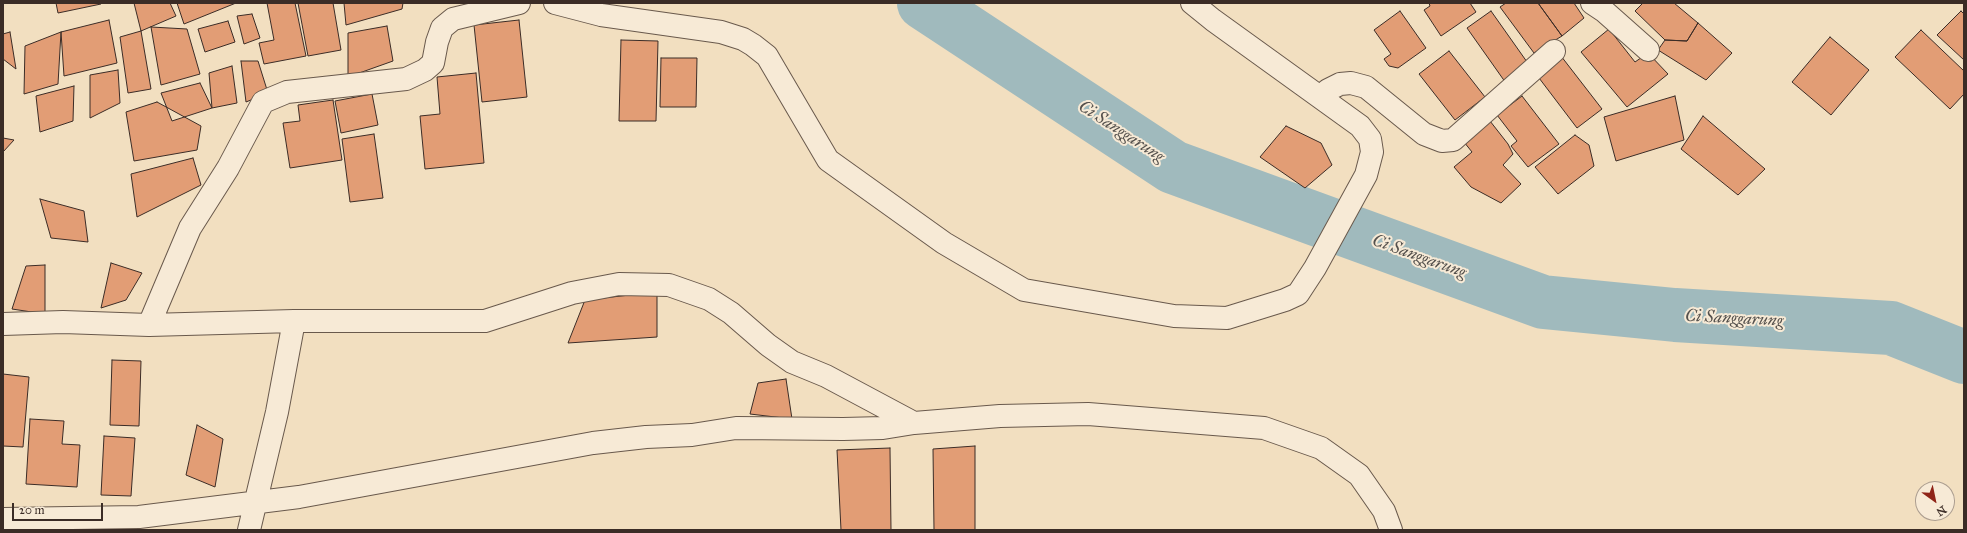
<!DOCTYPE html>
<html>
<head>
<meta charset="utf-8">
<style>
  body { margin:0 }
  #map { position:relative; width:1967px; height:533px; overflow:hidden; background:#f2dfc0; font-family:"IM FELL Great Primer",serif }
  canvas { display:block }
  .frame { position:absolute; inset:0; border:4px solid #3b2c26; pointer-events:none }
  .north { position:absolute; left:1915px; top:481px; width:40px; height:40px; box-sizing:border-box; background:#f7ead6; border:1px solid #ac9e90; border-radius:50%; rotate:147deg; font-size:11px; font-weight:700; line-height:16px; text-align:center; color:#3b2c26 }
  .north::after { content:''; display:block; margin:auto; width:14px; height:18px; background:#8f2418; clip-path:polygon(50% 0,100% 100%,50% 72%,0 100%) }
  .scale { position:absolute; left:12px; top:503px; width:91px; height:18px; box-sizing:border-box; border:2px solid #3b2c26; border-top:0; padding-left:5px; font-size:12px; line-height:14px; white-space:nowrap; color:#3b2c26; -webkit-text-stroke:3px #f7ead6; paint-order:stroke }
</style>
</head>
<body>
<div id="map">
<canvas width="1967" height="533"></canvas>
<div class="frame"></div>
<div class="north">N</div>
<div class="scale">20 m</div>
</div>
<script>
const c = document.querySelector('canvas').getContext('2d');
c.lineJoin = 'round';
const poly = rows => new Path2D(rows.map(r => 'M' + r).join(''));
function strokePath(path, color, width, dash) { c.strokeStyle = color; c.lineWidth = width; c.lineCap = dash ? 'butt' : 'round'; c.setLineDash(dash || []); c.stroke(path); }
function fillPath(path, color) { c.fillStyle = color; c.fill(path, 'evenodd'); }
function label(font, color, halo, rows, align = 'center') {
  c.font = font + ' "IM FELL Great Primer",serif'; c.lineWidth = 4; c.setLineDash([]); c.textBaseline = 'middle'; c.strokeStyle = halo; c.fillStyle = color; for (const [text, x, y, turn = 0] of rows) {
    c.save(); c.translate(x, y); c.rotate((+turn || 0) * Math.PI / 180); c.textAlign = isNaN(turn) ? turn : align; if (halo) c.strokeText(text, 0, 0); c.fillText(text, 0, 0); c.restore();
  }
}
strokePath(poly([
  [924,3,1173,167,1543,302,1675,315,1891,328,1964,357]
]), '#a0babd', 54);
const building = poly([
  [56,3,100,3,101,4,58,13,56,3],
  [134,3,170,3,176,16,141,31,134,3],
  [177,3,236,3,184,24,177,3],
  [267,3,295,3,306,56,264,64,259,43,274,40,267,3],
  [298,3,333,3,341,50,308,56,298,3],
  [344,3,403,3,402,9,346,25,344,3],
  [1429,3,1470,3,1476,12,1441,36,1424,10,1430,6,1429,3],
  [1506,3,1538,3,1562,36,1534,53,1500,7,1506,3],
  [1538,3,1574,3,1584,18,1562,36,1538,3],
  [1643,3,1674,3,1698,23,1687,41,1665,40,1635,11,1643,3],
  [1400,11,1426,48,1398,68,1389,66,1384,59,1391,54,1374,30,1400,11],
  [1491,11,1532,69,1508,86,1467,28,1491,11],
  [1961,11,1964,14,1964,60,1937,35,1961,11],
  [252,14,260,38,244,44,237,16,252,14],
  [109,20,117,63,64,76,61,32,109,20],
  [519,20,527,97,482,102,474,25,519,20],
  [228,21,235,42,205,52,198,29,228,21],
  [1698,23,1732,53,1706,80,1658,50,1665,40,1687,41,1698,23],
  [387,26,393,61,348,77,348,33,387,26],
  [151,27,187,29,200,74,161,85,151,27],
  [1609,29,1635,62,1648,53,1668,74,1627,107,1581,52,1609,29],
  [1921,30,1964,71,1964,94,1950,109,1895,57,1921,30],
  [141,31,151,89,128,93,120,37,141,31],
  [10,32,16,69,3,59,3,34,10,32],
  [61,32,58,84,24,94,25,46,61,32],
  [1830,37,1869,70,1831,115,1792,82,1830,37],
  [621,40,658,41,656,121,619,121,621,40],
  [1449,51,1485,97,1455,120,1419,74,1449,51],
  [1561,56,1602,109,1577,128,1536,74,1561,56],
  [661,58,697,58,696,107,660,107,661,58],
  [241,61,258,61,268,93,246,102,241,61],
  [232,66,237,103,212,108,209,73,232,66],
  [118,70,120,103,90,118,90,75,118,70],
  [476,73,484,163,425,169,420,116,440,114,437,77,476,73],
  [200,83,212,108,172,121,161,93,200,83],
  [74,86,73,121,40,132,36,96,74,86],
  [372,94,378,125,341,133,335,101,372,94],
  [1522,96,1559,144,1528,167,1511,146,1517,141,1497,115,1522,96],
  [1675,96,1684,140,1616,161,1604,117,1675,96],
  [333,100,342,160,290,168,283,123,300,121,298,105,333,100],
  [157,102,201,126,197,150,134,161,126,112,157,102],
  [1703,116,1765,169,1738,195,1681,149,1703,116],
  [1490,121,1508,144,1513,154,1503,165,1521,184,1501,203,1471,187,1454,167,1472,152,1464,142,1490,121],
  [1286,126,1321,143,1332,165,1305,188,1260,157,1286,126],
  [374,134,383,198,350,202,342,139,374,134],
  [1575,135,1589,145,1594,166,1558,194,1535,167,1575,135],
  [3,138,14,140,3,152,3,138],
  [193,158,201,185,137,217,131,174,193,158],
  [40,199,84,211,88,242,51,238,40,199],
  [111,263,142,273,126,300,101,308,111,263],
  [45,265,45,314,12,309,26,266,45,265],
  [657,292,657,337,568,343,585,300,657,292],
  [112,360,141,361,139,426,110,425,112,360],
  [3,374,29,377,23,447,3,446,3,374],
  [786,379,792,419,750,414,758,383,786,379],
  [30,419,64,421,62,444,80,445,77,487,26,484,30,419],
  [197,425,223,439,215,487,186,475,197,425],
  [104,436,135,438,131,496,101,495,104,436],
  [975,446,975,530,934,530,933,449,975,446],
  [890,448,891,530,841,530,837,450,890,448]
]);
fillPath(building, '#e29d75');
strokePath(building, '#3b2c26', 1);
const minor = poly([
  [555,3,601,15,721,32,743,39,753,45,767,56,828,160,944,243,1024,290,1174,316,1227,318,1285,300,1298,294,1315,268,1366,175,1372,152,1370,139,1360,126,1213,20,1192,3],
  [1592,3,1604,11,1648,50],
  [1320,97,1328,90,1340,84,1351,83,1366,87,1424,134,1442,141,1453,140,1554,51],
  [3,324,63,322,149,325,294,321,485,321,572,293,619,284,669,285,709,299,731,313,768,345,792,362,826,376,914,423,1000,416,1088,414,1264,428,1321,448,1359,475,1384,511,1391,530],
  [149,325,190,228,228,168,263,102,287,92,406,79,425,70,433,63,437,42,442,28,453,19,519,3],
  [3,519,139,517,299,497,593,443,646,437,692,435,736,428,843,429,883,428,914,423],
  [249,530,277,412,294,321]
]);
strokePath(minor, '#69594c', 24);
strokePath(minor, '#f7ead6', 22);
label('italic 17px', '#54504c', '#f7ead6', [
  ["Ci Sanggarung",1121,132,33],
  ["Ci Sanggarung",1419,257,20],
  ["Ci Sanggarung",1734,319,3]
]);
</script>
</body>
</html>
